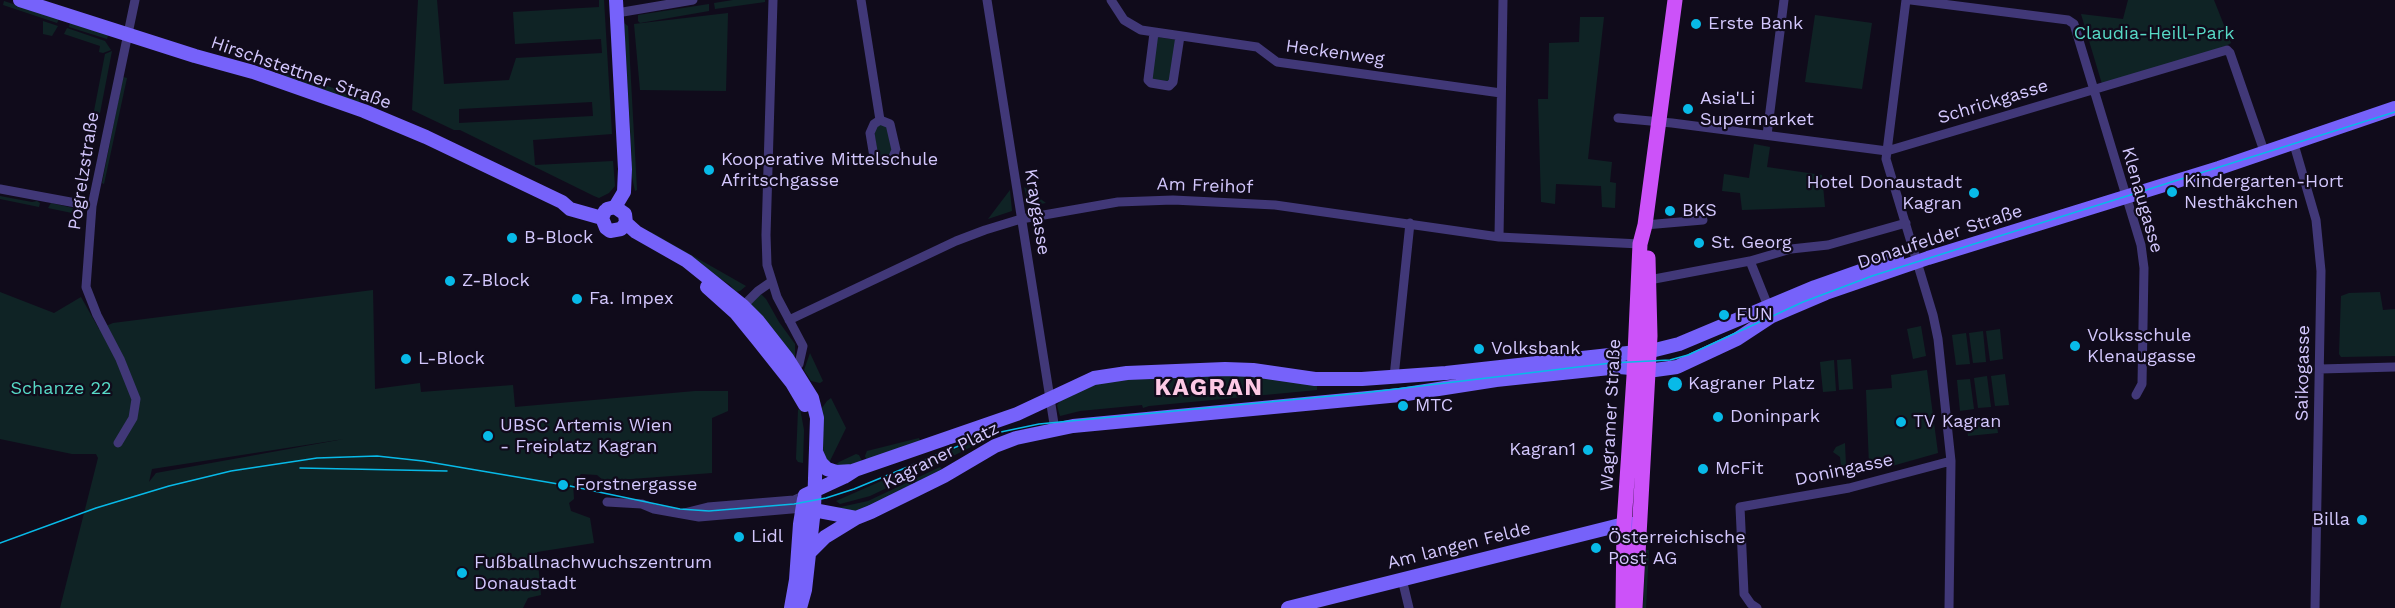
<!DOCTYPE html>
<html>
<head>
<meta charset="utf-8">
<style>
  body { margin:0 }
  canvas { display:block; background:#100b1b }
</style>
</head>
<body>
<canvas width="2395" height="608"></canvas>
<script>
const c = document.querySelector('canvas').getContext('2d');
c.lineJoin = 'round';
function fillPath(path, color) { c.fillStyle = color; c.fill(path, 'evenodd'); }
const poly = rows => new Path2D(rows.map(r => 'M' + r).join(''));
function strokePath(path, color, width, dash) { c.strokeStyle = color; c.lineWidth = width; c.lineCap = dash ? 'butt' : 'round'; c.setLineDash(dash || []); c.stroke(path); }
function label(font, color, halo, rows, align = 'center') {
  c.font = font + ' "Work Sans",sans-serif'; c.lineWidth = 4.5; c.setLineDash([]); c.textBaseline = 'middle'; c.strokeStyle = halo; c.fillStyle = color; for (const [text, x, y, turn = 0] of rows) {
    c.save(); c.translate(x, y); c.rotate((+turn || 0) * Math.PI / 180); c.textAlign = isNaN(turn) ? turn : align; if (halo) c.strokeText(text, 0, 0); c.fillText(text, 0, 0); c.restore();
  }
}
fillPath(poly([
  [418,0,437,0,444,84,509,80,516,58,602,53,601,39,515,44,513,12,599,7,599,0,604,0,612,134,533,140,535,165,613,161,615,186,609,193,599,198,594,196,460,130,454,130,412,110],
  [592,102,593,116,459,123,459,109],
  [733,0,765,0,765,2,715,9,714,3],
  [2128,0,2214,0,2231,43,2222,48,2102,84,2081,14,2123,19],
  [4,1,59,19,57,23,3,5],
  [709,4,709,11,640,23,638,21,638,15],
  [728,13,726,91,640,90,634,24],
  [1815,15,1872,23,1862,89,1805,82],
  [1580,17,1604,17,1588,159,1612,162,1610,182,1616,183,1615,208,1602,207,1601,186,1556,184,1555,204,1541,202,1538,99,1548,99,1549,43,1579,42],
  [43,21,58,26,52,36,43,34],
  [70,23,108,35,107,39,69,27],
  [624,23,628,26,637,190,635,191,629,163,632,161],
  [67,28,105,41,111,50,103,53,99,52,100,46,64,34],
  [1157,37,1177,40,1170,82,1151,79],
  [112,51,100,113,96,114,94,111,105,54],
  [283,71,357,96,360,101,357,103,278,75],
  [123,77,127,78,104,184,102,183],
  [880,124,887,126,893,153,885,158,878,156,874,130],
  [1754,144,1770,147,1767,167,1822,175,1825,207,1742,210,1740,193,1722,191,1724,174,1749,178],
  [1024,187,1046,203,1029,206],
  [1010,190,1012,211,988,219],
  [0,196,32,202,37,201,40,203,39,207,0,199],
  [51,203,73,208,72,213,48,208],
  [648,232,651,232,746,286,740,291,736,292,730,285],
  [373,290,375,389,420,383,421,392,513,385,515,407,695,391,728,391,728,411,712,418,712,473,604,481,597,475,581,474,573,484,574,499,569,503,571,511,590,518,594,543,537,552,541,595,528,598,523,608,60,608,98,458,96,454,72,454,0,439,0,292,54,313,81,297,99,329,113,323],
  [344,439,156,473,149,482,152,469],
  [2380,292,2383,310,2395,309,2395,356,2341,357,2339,354,2341,296,2349,293],
  [761,294,766,299,779,322,795,344,795,358,793,359,750,305],
  [1921,326,1926,356,1913,359,1907,329],
  [2000,329,2003,359,1990,361,1986,331],
  [1983,331,1986,362,1973,363,1969,333],
  [1966,333,1970,364,1956,365,1952,335],
  [810,353,823,381,820,383,811,381,804,370],
  [1851,359,1853,389,1839,390,1837,360],
  [1834,360,1836,391,1823,392,1820,362],
  [1927,370,1938,453,1885,468,1883,462,1869,465,1866,390,1892,388,1891,375],
  [1215,372,1317,382,1317,390,1149,406,1143,408,1142,405,1080,411,1060,416,1059,413,1057,405,1061,400,1095,383],
  [2005,374,2009,405,1995,406,1991,376],
  [1987,376,1991,407,1978,408,1974,378],
  [1970,379,1974,409,1960,411,1957,380],
  [831,398,846,428,828,465,821,455,822,408,827,401],
  [800,408,804,430,803,463,798,462,796,459,798,410],
  [1996,419,1998,433,1968,436,1966,423],
  [919,438,920,441,886,455,866,459,865,456,867,451],
  [975,442,973,446,949,458,944,453],
  [1845,443,1846,466,1841,465,1840,457,1833,452,1836,447],
  [856,454,859,455,862,461,847,467,833,467,839,462],
  [938,456,939,463,870,496,840,504,836,501],
  [940,467,945,472,860,512,836,508,868,501],
  [1646,550,1649,550,1646,608,1643,608]
]), '#0f2325');
strokePath(poly([
  [773,0,766,235,767,265,777,297,803,346,799,364,791,372],
  [861,0,880,120],
  [987,0,1055,430],
  [1111,0,1124,20,1141,30,1257,47,1277,62,1501,93],
  [1906,0,1886,159,1933,315,1938,339,1951,461,1949,608],
  [1911,0,2068,20,2074,24,2141,245,2144,268,2142,384,2136,395],
  [617,13,693,0],
  [1154,33,1148,80,1151,83,1169,86,1173,82,1180,36],
  [1618,118,1672,123,1887,151,2227,50,2230,53,2264,151],
  [880,120,890,124,896,150,892,159,882,162,874,157,870,133,874,124,880,120],
  [1767,135,1784,0],
  [2293,141,2316,220,2321,271,2315,608],
  [0,189,92,206],
  [1645,225,1703,220],
  [1499,237,1503,0],
  [1750,261,1770,311],
  [1649,280,1750,261,1791,249,1828,245,1906,223],
  [739,310,758,291,771,282],
  [789,320,956,241,985,230,1021,219,1118,202,1173,200,1275,205,1499,237,1640,244],
  [2320,369,2395,367],
  [1394,377,1410,223],
  [118,443,133,418,136,399,120,359,97,315,86,287,92,206,135,0],
  [607,502,642,504,654,509,699,517,803,508],
  [684,513,708,507,794,500,805,495],
  [1402,579,1409,608],
  [1757,608,1751,604,1744,594,1740,507,1849,488,1951,461]
]), '#413878', 9);
strokePath(poly([
  [20,0,195,56,253,72,364,111,426,137,562,202,570,209,602,218],
  [615,207,624,192,625,169,616,0],
  [605,211,602,218,606,228,610,231,621,229,626,223,625,214,615,207,607,209],
  [626,223,636,232,687,261,743,306,758,321,787,358,812,398,817,418,814,509,805,590,800,608],
  [707,287,736,313,758,340,792,383,805,405],
  [816,452,821,463,827,469,836,472,853,471],
  [805,495,844,477,855,470,1017,414,1094,378,1127,373,1225,369,1253,370,1315,379,1362,379,1446,373,1655,350,1679,344,1815,287,1897,258],
  [803,508,856,518,871,512,944,476,995,446,1016,438,1073,426,1400,395,1496,380,1619,367,1655,370,1677,367,1737,339,1772,316,1826,293,1928,258,2219,168,2395,108],
  [810,552,825,537,856,518],
  [791,608,796,580,800,524,804,499],
  [1288,608,1624,524,1634,524]
]), '#7662fa', 14);
strokePath(poly([
  [1623,608,1624,524,1634,376,1640,244,1645,225,1675,0],
  [1635,608,1650,336,1648,258]
]), '#cc52f9', 15);
strokePath(poly([
  [300,468,447,471],
  [0,543,96,508,169,486,231,471,317,458,377,456,423,461,570,486,680,509,709,511,794,504,826,498,854,489,961,445,996,433,1039,424,1363,393,1611,363,1670,360,1688,355,1803,302,1872,276,2395,112]
]), '#08bae8', 1.5);
for (const [x, y, r, color] of [
  [1696,24,6,"#08bae8"],
  [1688,109,6,"#08bae8"],
  [709,170,6,"#08bae8"],
  [2172,192,6,"#08bae8"],
  [1974,193,6,"#08bae8"],
  [1670,211,6,"#08bae8"],
  [512,238,6,"#08bae8"],
  [1699,243,6,"#08bae8"],
  [450,281,6,"#08bae8"],
  [577,299,6,"#08bae8"],
  [1724,315,6,"#08bae8"],
  [2075,346,6,"#08bae8"],
  [1479,349,6,"#08bae8"],
  [406,359,6,"#08bae8"],
  [1675,384,8,"#08bae8"],
  [1403,406,6,"#08bae8"],
  [1718,417,6,"#08bae8"],
  [1901,422,6,"#08bae8"],
  [488,436,6,"#08bae8"],
  [1588,450,6,"#08bae8"],
  [1703,469,6,"#08bae8"],
  [563,485,6,"#08bae8"],
  [2362,520,6,"#08bae8"],
  [739,537,6,"#08bae8"],
  [1596,548,6,"#08bae8"],
  [462,573,6,"#08bae8"]
]) { const dot = new Path2D(); dot.arc(x, y, r, 0, 2 * Math.PI); c.fillStyle = color; c.fill(dot); strokePath(dot, '#100b1b', 2); }
label('18px', '#d3c7fd', '#100b1b', [
  ["Erste Bank",1708,24],
  ["Asia'Li",1700,99],
  ["Supermarket",1700,120],
  ["Kooperative Mittelschule",721,160],
  ["Afritschgasse",721,181],
  ["Kindergarten-Hort",2184,182],
  ["Nesthäkchen",2184,203],
  ["Hotel Donaustadt",1962,183,"right"],
  ["Kagran",1962,204,"right"],
  ["BKS",1682,211],
  ["B-Block",524,238],
  ["St. Georg",1711,243],
  ["Z-Block",462,281],
  ["Fa. Impex",589,299],
  ["FUN",1736,315],
  ["Volksschule",2087,336],
  ["Klenaugasse",2087,357],
  ["Volksbank",1491,349],
  ["L-Block",418,359],
  ["Kagraner Platz",1688,384],
  ["MTC",1415,406],
  ["Doninpark",1730,417],
  ["TV Kagran",1913,422],
  ["UBSC Artemis Wien",500,426],
  ["- Freiplatz Kagran",500,447],
  ["Kagran1",1576,450,"right"],
  ["McFit",1715,469],
  ["Forstnergasse",575,485],
  ["Billa",2350,520,"right"],
  ["Lidl",751,537],
  ["Österreichische",1608,538],
  ["Post AG",1608,559],
  ["Fußballnachwuchszentrum",474,563],
  ["Donaustadt",474,584]
], 'left');
label('18px', '#57d9c6', '#100b1b', [
  ["Claudia-Heill-Park",2154,34],
  ["Schanze 22",61,389]
]);
label('18px', '#d3c7fd', '#100b1b', [
  ["Heckenweg",1335,53,8],
  ["Hirschstettner Straße",301,73,19],
  ["Schrickgasse",1993,102,-17],
  ["Pogrelzstraße",84,171,-81],
  ["Am Freihof",1205,186,2],
  ["Klenaugasse",2142,200,74],
  ["Kraygasse",1037,212,81],
  ["Donaufelder Straße",1940,237,-18],
  ["Saikogasse",2303,373,-89],
  ["Wagramer Straße",1611,415,-87],
  ["Kagraner Platz",941,456,-27],
  ["Doningasse",1844,470,-12],
  ["Am langen Felde",1459,546,-14]
]);
c.letterSpacing = '1.5px';
label('bold 24px', '#fdc9e5', '#100b1b', [
  ["KAGRAN",1209,388]
]);
c.letterSpacing = '0px';
</script>
</body>
</html>
